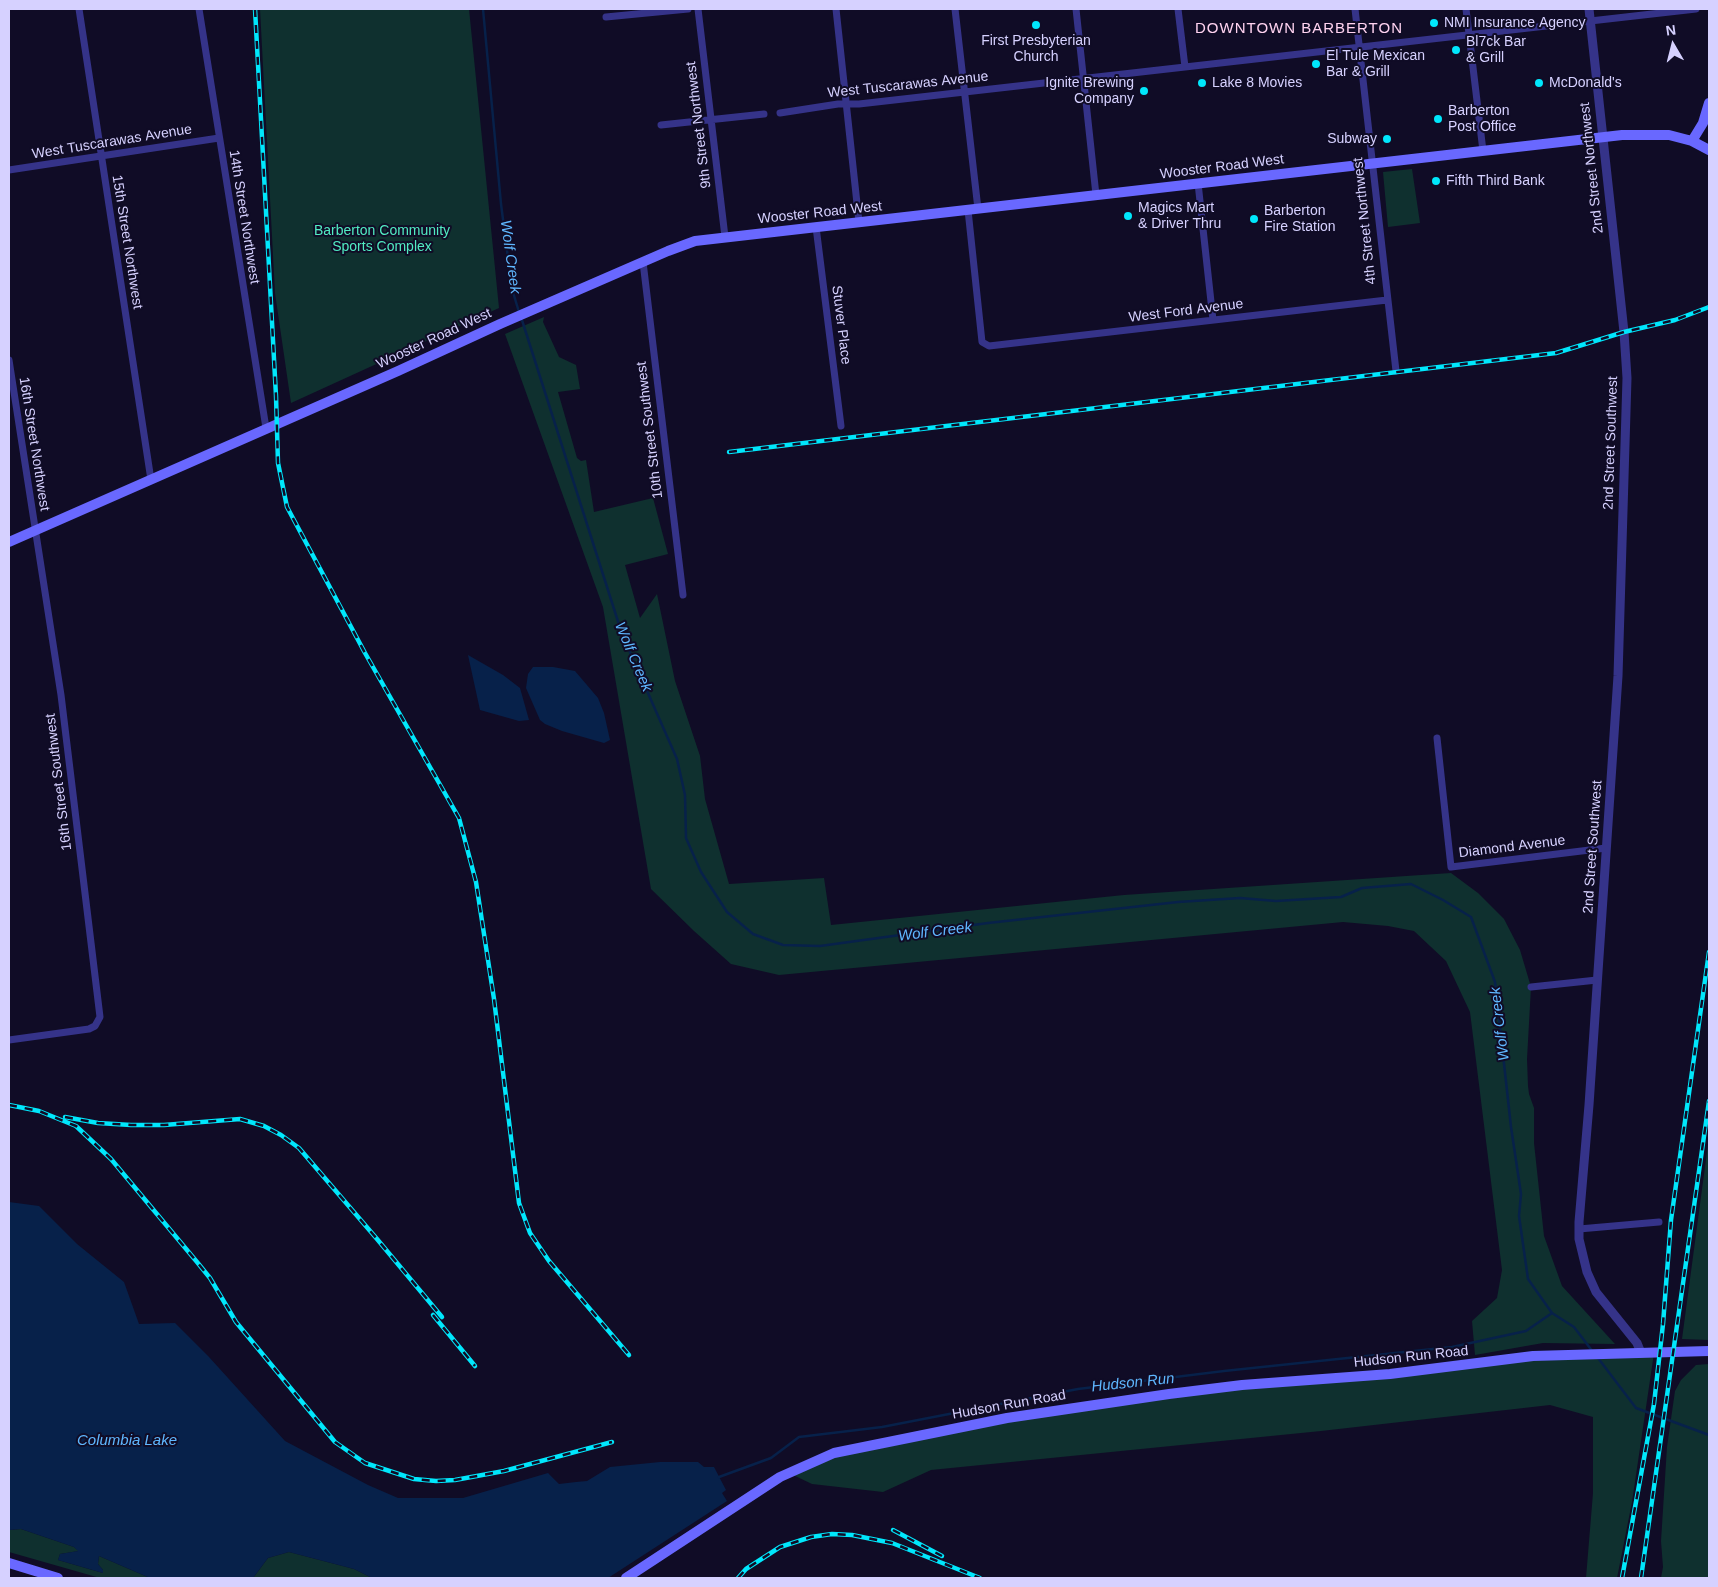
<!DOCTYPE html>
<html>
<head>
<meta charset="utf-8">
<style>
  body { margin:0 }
  #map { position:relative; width:1718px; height:1587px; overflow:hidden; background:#100c26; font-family:Arial,sans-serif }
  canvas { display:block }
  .frame { position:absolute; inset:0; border:10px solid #d6d1ff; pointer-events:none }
  .north { position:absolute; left:1648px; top:20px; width:50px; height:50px; -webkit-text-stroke:4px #100c26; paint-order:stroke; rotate:352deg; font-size:14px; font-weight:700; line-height:20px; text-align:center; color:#d6d1ff }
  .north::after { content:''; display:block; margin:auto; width:18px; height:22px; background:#d6d1ff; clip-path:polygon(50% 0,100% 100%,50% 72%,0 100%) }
</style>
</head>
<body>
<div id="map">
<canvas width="1718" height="1587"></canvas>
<div class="frame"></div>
<div class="north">N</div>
</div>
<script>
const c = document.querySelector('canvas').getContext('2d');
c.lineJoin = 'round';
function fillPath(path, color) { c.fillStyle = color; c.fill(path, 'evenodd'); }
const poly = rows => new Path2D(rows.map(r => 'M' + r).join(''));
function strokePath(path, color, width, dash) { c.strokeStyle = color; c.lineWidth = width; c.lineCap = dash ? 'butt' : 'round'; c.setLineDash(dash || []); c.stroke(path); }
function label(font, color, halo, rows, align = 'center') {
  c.font = font + ' Arial,sans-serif'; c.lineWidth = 4; c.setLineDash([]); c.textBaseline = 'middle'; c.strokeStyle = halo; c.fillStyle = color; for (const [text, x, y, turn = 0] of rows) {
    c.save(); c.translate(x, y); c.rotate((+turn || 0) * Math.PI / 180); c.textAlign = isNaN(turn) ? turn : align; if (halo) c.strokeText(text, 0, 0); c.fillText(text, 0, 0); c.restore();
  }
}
fillPath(poly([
  [260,9,469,9,499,308,291,403,275,293],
  [1412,169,1420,223,1388,227,1383,172],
  [544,317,543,322,559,357,576,365,580,389,558,392,577,458,581,461,586,460,594,512,653,498,668,554,625,565,640,618,657,594,675,681,700,756,705,799,729,884,824,878,831,925,1124,895,1451,873,1478,893,1504,919,1520,950,1531,987,1527,1059,1528,1086,1529,1094,1534,1108,1534,1143,1544,1236,1562,1286,1615,1344,1543,1343,1475,1355,1472,1321,1497,1298,1502,1270,1470,1012,1446,961,1414,931,1388,926,1343,922,779,975,731,964,694,931,651,889,603,607,505,334],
  [1709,1137,1709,1340,1682,1339],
  [1654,1353,1632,1502,1617,1578,1586,1578,1593,1493,1593,1417,1550,1405,1321,1431,931,1470,883,1492,812,1484,789,1473,813,1461,1042,1412,1516,1358],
  [1709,1364,1709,1578,1661,1578,1663,1567,1661,1541,1667,1447,1675,1391,1681,1380,1696,1365],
  [21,1529,74,1547,79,1551,60,1554,58,1560,103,1573,103,1570,98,1564,99,1556,150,1578,100,1578,9,1552,9,1530],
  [289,1552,354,1569,372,1578,253,1578,268,1558]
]), '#0f302f');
fillPath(poly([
  [468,655,503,675,520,688,529,720,519,721,480,710],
  [533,667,553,667,575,671,598,698,604,713,610,740,604,743,562,731,545,724,540,720,526,688,528,674],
  [9,1202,39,1206,77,1244,124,1282,139,1324,175,1323,209,1357,285,1441,368,1485,398,1498,463,1498,548,1473,559,1484,576,1482,587,1481,610,1467,660,1462,698,1462,704,1467,714,1467,726,1490,722,1493,727,1501,608,1578,372,1578,354,1569,289,1552,268,1558,253,1578,150,1578,99,1556,98,1564,103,1570,103,1573,58,1560,60,1554,78,1551,74,1547,21,1529,9,1530]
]), '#07214a');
strokePath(poly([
  [483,9,501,204,512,289,519,312],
  [521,317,622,634,677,759,685,795,686,838,701,872,727,912,753,934,783,945,820,946,988,923,1178,902,1240,898,1276,901,1341,897,1362,888,1411,884,1443,900,1471,917,1495,982,1511,1127,1521,1194,1519,1216,1528,1279,1552,1313,1574,1327,1593,1352],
  [1598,1358,1636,1408,1709,1435],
  [719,1477,771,1458,799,1437,882,1427,1078,1389,1224,1371,1452,1347,1526,1331,1552,1313]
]), '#07214a', 2.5);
strokePath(poly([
  [79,9,151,480],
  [199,9,266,428],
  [698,9,725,237],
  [836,9,859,222],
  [955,9,978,209],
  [1076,9,1096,195],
  [1178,9,1185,67],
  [1355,9,1396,371],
  [1466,9,1483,151],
  [606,17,688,9],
  [780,113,838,104,859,104,1696,9],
  [661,125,764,114],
  [9,170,219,138],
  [1198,183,1213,320],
  [968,210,982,342,989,346,1387,300],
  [816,227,841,426],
  [643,262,683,595],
  [9,360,61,695,100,1017,95,1026,89,1029,9,1040],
  [1437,738,1451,867,1606,848],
  [1531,987,1597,980],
  [1579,1229,1659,1222]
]), '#353389', 7);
strokePath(poly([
  [1589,9,1624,332,1627,378,1618,676,1589,1105,1579,1222,1579,1239,1587,1272,1596,1292,1637,1343,1641,1353]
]), '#353389', 9);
strokePath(poly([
  [1692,141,1703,123,1709,103],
  [9,542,398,371,500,324,668,251,695,241,1622,135,1669,135,1692,141,1709,150],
  [9,1563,58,1578],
  [626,1578,780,1477,834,1453,1007,1418,1169,1394,1242,1385,1390,1374,1533,1356,1709,1351]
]), '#6968ff', 10);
const rail = poly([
  [255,9,276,396,278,463,287,507,365,653,459,818,476,882,494,999,519,1203,530,1233,549,1261,629,1355],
  [729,452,1556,353,1624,332,1675,320,1709,307],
  [9,1105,39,1111,76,1126,111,1159,197,1262,210,1278,236,1322,335,1442,365,1463,414,1479,436,1481,455,1480,504,1471,612,1442],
  [65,1117,98,1123,131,1125,164,1125,240,1119,264,1126,281,1135,299,1148,377,1239,442,1317],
  [433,1315,475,1366],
  [893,1530,942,1556],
  [738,1578,746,1569,780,1547,811,1537,832,1534,852,1535,892,1543,980,1578],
  [1622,1578,1654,1404,1663,1324,1671,1220,1709,952],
  [1641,1578,1709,1101]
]);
strokePath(rail, '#00e7fc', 4.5);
strokePath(rail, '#100c26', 2.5, [8]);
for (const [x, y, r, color] of [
  [1434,23,5,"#00e7fc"],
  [1036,25,5,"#00e7fc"],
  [1456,50,5,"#00e7fc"],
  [1316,64,5,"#00e7fc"],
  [1202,83,5,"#00e7fc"],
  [1539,83,5,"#00e7fc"],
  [1144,91,5,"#00e7fc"],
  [1438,119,5,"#00e7fc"],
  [1387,139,5,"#00e7fc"],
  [1436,181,5,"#00e7fc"],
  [1128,216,5,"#00e7fc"],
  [1254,219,5,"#00e7fc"]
]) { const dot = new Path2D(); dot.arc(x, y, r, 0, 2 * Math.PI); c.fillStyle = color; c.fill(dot); strokePath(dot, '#100c26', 2); }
label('14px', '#d6d1ff', '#100c26', [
  ["NMI Insurance Agency",1444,23],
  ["First Presbyterian",1036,41,"center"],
  ["Church",1036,57,"center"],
  ["Bl7ck Bar",1466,42],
  ["& Grill",1466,58],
  ["El Tule Mexican",1326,56],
  ["Bar & Grill",1326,72],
  ["Ignite Brewing",1134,83,"right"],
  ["Company",1134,99,"right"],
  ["Lake 8 Movies",1212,83],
  ["McDonald's",1549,83],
  ["Barberton",1448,111],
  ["Post Office",1448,127],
  ["Subway",1377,139,"right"],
  ["Fifth Third Bank",1446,181],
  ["Magics Mart",1138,208],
  ["& Driver Thru",1138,224],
  ["Barberton",1264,211],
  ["Fire Station",1264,227]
], 'left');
label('14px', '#d6d1ff', '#100c26', [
  ["West Tuscarawas Avenue",908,85,-6],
  ["9th Street Northwest",699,125,-97],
  ["West Tuscarawas Avenue",112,142,-9],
  ["Wooster Road West",1222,167,-7],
  ["2nd Street Northwest",1592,168,-96],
  ["Wooster Road West",820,213,-6],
  ["14th Street Northwest",244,217,81],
  ["4th Street Northwest",1365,221,-96],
  ["15th Street Northwest",127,242,81],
  ["West Ford Avenue",1186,311,-7],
  ["Stuver Place",841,325,83],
  ["Wooster Road West",434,339,-25],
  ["10th Street Southwest",650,430,-97],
  ["2nd Street Southwest",1611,443,-88],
  ["16th Street Northwest",34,444,81],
  ["16th Street Southwest",59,782,-97],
  ["Diamond Avenue",1512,847,-7],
  ["2nd Street Southwest",1593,847,-86],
  ["Hudson Run Road",1411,1357,-6],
  ["Hudson Run Road",1009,1405,-10]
]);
label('14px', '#51ebc2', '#100c26', [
  ["Barberton Community",382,231],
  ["Sports Complex",382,247]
]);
c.letterSpacing = '1px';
label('15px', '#ffd3f0', '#100c26', [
  ["DOWNTOWN BARBERTON",1299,29]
]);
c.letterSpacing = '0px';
label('italic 15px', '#5fb7ff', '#100c26', [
  ["Wolf Creek",510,257,82],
  ["Wolf Creek",633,657,67],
  ["Wolf Creek",935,932,-7],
  ["Wolf Creek",1500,1024,-97],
  ["Hudson Run",1133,1383,-6],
  ["Columbia Lake",127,1441]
]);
</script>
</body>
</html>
